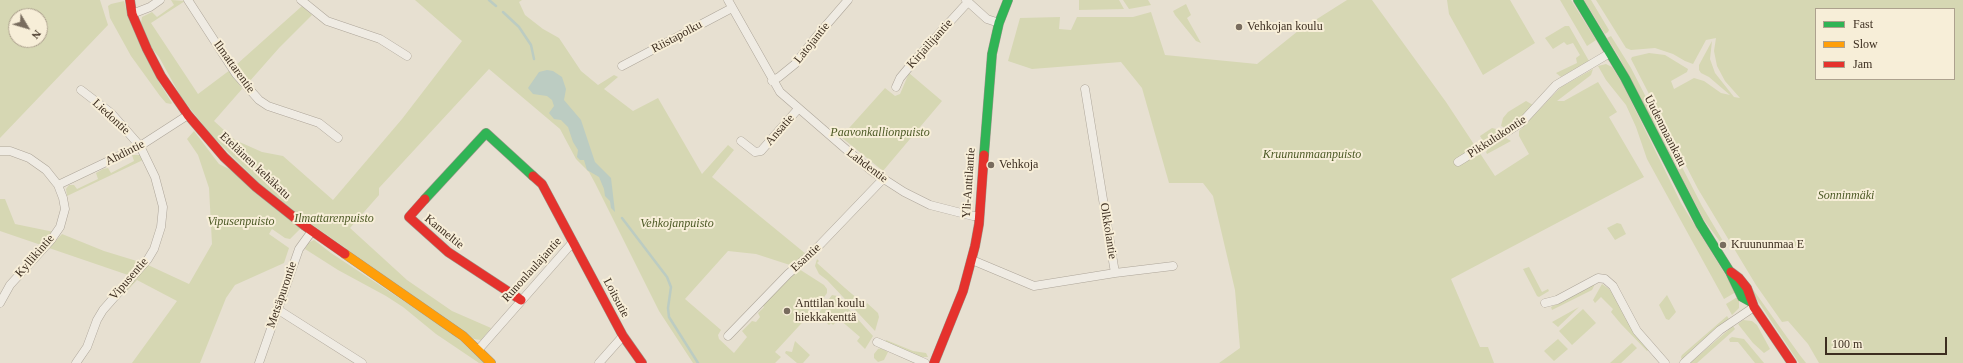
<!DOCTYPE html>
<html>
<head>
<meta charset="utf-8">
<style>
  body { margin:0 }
  #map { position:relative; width:1963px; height:363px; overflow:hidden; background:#e7e0d1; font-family:Georgia,serif }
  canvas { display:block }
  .legend { position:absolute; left:1815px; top:8px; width:140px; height:72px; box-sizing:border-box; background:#f7eed8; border:1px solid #ada18e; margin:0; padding:5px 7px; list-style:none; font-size:12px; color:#3d2e20 }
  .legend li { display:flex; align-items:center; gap:8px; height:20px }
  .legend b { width:20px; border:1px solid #ada18e }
  .north { position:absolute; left:8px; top:8px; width:40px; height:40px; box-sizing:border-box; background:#f7eed8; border:1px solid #ada18e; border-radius:50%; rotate:128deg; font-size:11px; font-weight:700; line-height:16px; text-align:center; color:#3d2e20 }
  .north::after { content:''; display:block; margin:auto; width:14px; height:18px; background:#786c5e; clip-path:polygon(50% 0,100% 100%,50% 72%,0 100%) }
  .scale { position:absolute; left:1825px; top:337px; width:122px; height:18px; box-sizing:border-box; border:2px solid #3d2e20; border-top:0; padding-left:5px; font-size:12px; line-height:14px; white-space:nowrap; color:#3d2e20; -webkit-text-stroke:3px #f7eed8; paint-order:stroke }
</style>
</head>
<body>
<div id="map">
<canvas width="1963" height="363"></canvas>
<ul class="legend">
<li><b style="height:5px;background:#30b455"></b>Fast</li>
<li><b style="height:5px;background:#ff9f0a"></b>Slow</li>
<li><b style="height:5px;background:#e5322d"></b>Jam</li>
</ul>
<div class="north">N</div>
<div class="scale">100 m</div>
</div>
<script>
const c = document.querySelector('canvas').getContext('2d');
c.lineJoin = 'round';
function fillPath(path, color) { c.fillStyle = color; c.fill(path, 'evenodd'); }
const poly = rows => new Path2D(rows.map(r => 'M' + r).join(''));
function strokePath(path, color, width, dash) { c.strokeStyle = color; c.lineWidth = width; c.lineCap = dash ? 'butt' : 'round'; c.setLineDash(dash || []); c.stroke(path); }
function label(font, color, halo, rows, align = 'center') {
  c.font = font + ' Georgia,serif'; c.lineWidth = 4; c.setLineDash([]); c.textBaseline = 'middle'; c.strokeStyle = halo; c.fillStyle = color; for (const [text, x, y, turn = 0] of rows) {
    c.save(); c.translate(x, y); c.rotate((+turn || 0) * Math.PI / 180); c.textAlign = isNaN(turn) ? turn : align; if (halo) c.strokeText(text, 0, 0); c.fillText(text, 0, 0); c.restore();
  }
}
fillPath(poly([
  [0,0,100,0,108,25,0,138],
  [16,16,40,16,40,40,16,40],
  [171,0,185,1,151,23,198,94,230,70,242,89,214,121,235,140,262,152,283,156,333,200,402,119,462,41,415,0,522,0,519,2,525,15,543,29,559,38,581,71,598,85,614,75,618,77,604,89,633,111,658,98,702,174,728,145,734,150,712,177,806,254,793,266,756,254,728,251,685,299,721,330,718,335,719,339,734,353,747,337,742,331,752,321,756,322,760,317,758,313,764,307,762,305,799,269,824,285,827,289,827,293,820,303,814,298,806,306,811,313,775,352,781,357,775,363,693,363,659,311,595,183,589,172,576,159,560,129,489,69,379,188,379,195,350,228,407,280,452,311,491,328,481,340,474,339,307,221,260,184,211,135,181,97,159,57,150,46,141,23,142,17,152,12,157,17,174,5],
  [1079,0,1119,0,1124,9,1079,10],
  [1123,0,1148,0,1151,5,1129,9],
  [1347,0,1372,0,1446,102,1495,176,1529,154,1519,136,1519,131,1561,87,1593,69,1591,75,1557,101,1564,101,1598,82,1617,112,1609,117,1644,177,1451,279,1480,347,1488,347,1494,363,1219,363,1240,348,1235,290,1213,196,1203,183,1169,183,1142,88,1121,62,1032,69,1008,61,1020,18,1060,17,1059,29,1071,30,1077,17,1133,17,1151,12,1165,55,1257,64,1298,31],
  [1447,0,1510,0,1535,43,1483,75,1449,14],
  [1560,0,1571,0,1596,40,1587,46],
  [1584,0,1591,0,1609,30,1608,32,1605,34],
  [1596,0,1963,0,1963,363,1819,363,1808,344,1788,321,1782,322,1756,285,1698,189,1631,59,1632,57,1649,53,1665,55,1688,69,1687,72,1671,81,1674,89,1694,78,1704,81,1721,93,1730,95,1709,77,1701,73,1699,70,1699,65,1712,41,1710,59,1715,73,1734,97,1740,98,1725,81,1717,66,1714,51,1716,38,1706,40,1693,64,1685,61,1673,54,1655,48,1631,50,1626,48],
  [1816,9,1954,9,1954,79,1816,79],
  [124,1,128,16,159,82,172,103,171,104,166,103,160,96,131,56,110,18,108,6,111,4],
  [1186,4,1191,15,1187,18,1201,43,1196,41,1175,15,1173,11],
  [302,6,312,15,279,48,249,82,253,87,236,65],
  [1565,26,1569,26,1589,61,1561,77,1556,73,1577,63,1576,58,1580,55,1573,43,1567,45,1564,42,1553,49,1545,38],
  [1611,36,1631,68,1702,206,1723,241,1721,243,1704,220,1619,57,1607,38],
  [1606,64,1612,67,1622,83,1681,203,1736,292,1724,299,1647,159,1636,127,1626,105,1606,80,1598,66],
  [909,73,942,101,883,171,841,137,885,88,895,96,900,94],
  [1526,101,1533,105,1514,123,1505,128,1501,126,1503,118,1508,112],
  [1492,128,1496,129,1496,133,1483,141,1480,136],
  [194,131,219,164,231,170,301,228,290,239,285,238,272,229,269,234,289,248,284,263,235,285,226,298,200,363,132,363,177,301,137,280,127,291,126,288,148,265,189,284,212,244,209,188,198,155,187,139],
  [1506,138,1511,141,1487,154,1486,152,1488,149],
  [132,155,140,155,143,160,67,196,66,189,69,185,74,185,77,189,98,179,96,173,103,169,108,168,111,173,134,161],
  [0,199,5,199,15,224,54,232,41,245,0,231],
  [1617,223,1621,224,1626,234,1615,240,1607,228],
  [62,234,104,251,140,262,128,275,49,248],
  [314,240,331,253,452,333,484,363,479,363,436,334,403,307,386,296,338,270,305,249,308,243],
  [817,259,819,261,817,263,845,288,866,306,867,303,878,313,879,317,875,331,827,280,819,274,815,266],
  [1529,267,1542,292,1548,289,1549,291,1539,297,1537,296,1523,269],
  [1595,284,1592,290,1552,310,1551,307],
  [1602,284,1612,291,1634,334,1648,350,1647,351,1621,324,1611,312,1613,309,1601,297,1595,303,1593,300],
  [1752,288,1799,354,1806,363,1799,363,1750,289],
  [832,295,837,296,873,336,865,349,857,341,860,337,839,319,833,325,831,323,829,325,818,314],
  [1667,295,1676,312,1669,320,1666,319,1659,305],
  [1739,296,1739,308,1732,315,1726,304],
  [1579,307,1558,327,1552,322],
  [1583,309,1596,323,1572,345,1559,331],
  [1727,316,1729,319,1682,360,1681,357,1682,355],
  [1743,320,1752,321,1757,325,1770,349,1764,353,1753,343,1738,324],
  [1733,326,1735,329,1733,331,1697,363,1690,363],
  [1732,337,1744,339,1764,363,1755,363,1738,342,1730,342,1729,339],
  [1558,339,1568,349,1554,361,1544,351],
  [886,340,913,351,926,353,928,357,921,357,885,342],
  [795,341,810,355,803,363,797,363,785,353,786,351,792,352],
  [1632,343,1637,348,1621,363,1610,363],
  [881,348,888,352,884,360,878,362,874,358,874,354,878,349]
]), '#d6d7b3');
fillPath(poly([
  [547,70,553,71,562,77,566,89,564,100,581,120,595,162,611,178,615,212,611,208,610,201,605,196,604,189,599,177,587,170,584,160,580,160,577,157,578,150,573,142,568,127,561,120,554,119,549,113,554,106,552,100,547,96,533,94,528,88,539,72]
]), '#bcccc2');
strokePath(poly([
  [489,0,496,6],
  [503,12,519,27,531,45,534,59],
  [622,218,667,277,671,287,668,308,669,317,698,363]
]), '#bcccc2', 2.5);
const street = poly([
  [188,0,236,74,259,100,268,106,319,123,338,138],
  [301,0,327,21,380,39,407,56],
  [728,0,780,92,848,151,873,172,904,192,930,205,973,216,979,216],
  [966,0,987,19,999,23],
  [132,14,150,7,160,0],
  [622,66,732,8],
  [772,81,779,77,795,64,816,37,848,0],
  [896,87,900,78,915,60,968,2],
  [741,141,755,152,761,151,798,109],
  [0,151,10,151,29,158,46,170,58,185,63,198,65,209,60,227,51,240,10,285,0,303],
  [1458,162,1521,123,1556,85,1610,53],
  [58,185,140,146,188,115],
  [972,260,1034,286,1115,273,1085,89],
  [1115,273,1173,266],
  [1545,303,1557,300,1598,278,1605,279,1613,286,1637,331,1665,363],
  [277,309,362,363],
  [728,336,788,274,812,253,883,179],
  [877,342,925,363],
  [479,349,573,242],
  [76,363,87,347,97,320,103,310,148,259,154,249,161,227,163,207,155,177,140,146,111,113,81,90],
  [259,363,299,249,312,231],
  [599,363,623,336],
  [1684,363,1720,330,1754,307]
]);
const fast = poly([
  [1578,0,1625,78,1700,224,1730,272,1742,297,1751,302],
  [984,155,992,54,999,23,1008,0],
  [425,199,486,133,533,176]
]);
const slow = poly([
  [345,254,463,336,491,363]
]);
const jam = poly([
  [130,0,132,14,147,49,161,76,188,115,224,157,256,187,305,226,345,254],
  [533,176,542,184,623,336,642,363],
  [425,199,409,217,448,252,521,300],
  [1731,272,1739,278,1747,288,1754,307,1792,363],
  [934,363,963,291,975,246,979,224,984,155]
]);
strokePath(street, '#ada599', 9);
strokePath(fast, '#9c958a', 10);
strokePath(slow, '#9c958a', 10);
strokePath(jam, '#9c958a', 10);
strokePath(street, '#efebe3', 8);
strokePath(fast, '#30b455', 9);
strokePath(slow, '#ff9f0a', 9);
strokePath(jam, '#e5322d', 9);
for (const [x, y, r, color] of [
  [1239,27,4,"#786c5e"],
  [991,165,4,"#786c5e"],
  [1723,245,4,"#786c5e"],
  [787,311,4,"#786c5e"]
]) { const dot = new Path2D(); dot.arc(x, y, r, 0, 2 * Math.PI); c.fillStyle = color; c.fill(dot); strokePath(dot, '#f7eed8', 1.5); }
label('12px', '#3d2e20', '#f7eed8', [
  ["Vehkojan koulu",1247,27],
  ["Vehkoja",999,165],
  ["Kruununmaa E",1731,245],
  ["Anttilan koulu",795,304],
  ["hiekkakenttä",795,318]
], 'left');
label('12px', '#3d2e20', '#f7eed8', [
  ["Riistapolku",677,37,-28],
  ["Latojantie",812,43,-51],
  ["Kirjailijantie",930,44,-48],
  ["Ilmattarentie",234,67,54],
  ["Liedontie",111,117,43],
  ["Ansatie",780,130,-49],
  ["Uudenmaankatu",1665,131,63],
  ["Pikkulukontie",1497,137,-33],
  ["Ahdintie",125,153,-27],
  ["Eteläinen kehäkatu",255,166,43],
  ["Lahdentie",867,166,37],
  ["Yli-Anttilantie",969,183,-86],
  ["Olkkolantie",1108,231,81],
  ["Kanneltie",444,232,39],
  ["Kyllikintie",35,256,-49],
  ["Esantie",806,258,-43],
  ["Runonlaulajantie",532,270,-48],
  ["Vipusentie",129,279,-49],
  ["Metsäpurontie",282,295,-71],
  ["Loitsutie",616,298,62]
]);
label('italic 12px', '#4d5a26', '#f7eed8', [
  ["Paavonkallionpuisto",880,133],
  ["Kruununmaanpuisto",1312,155],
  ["Sonninmäki",1846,196],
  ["Ilmattarenpuisto",334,219],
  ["Vipusenpuisto",241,222],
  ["Vehkojanpuisto",677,224]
]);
</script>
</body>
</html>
